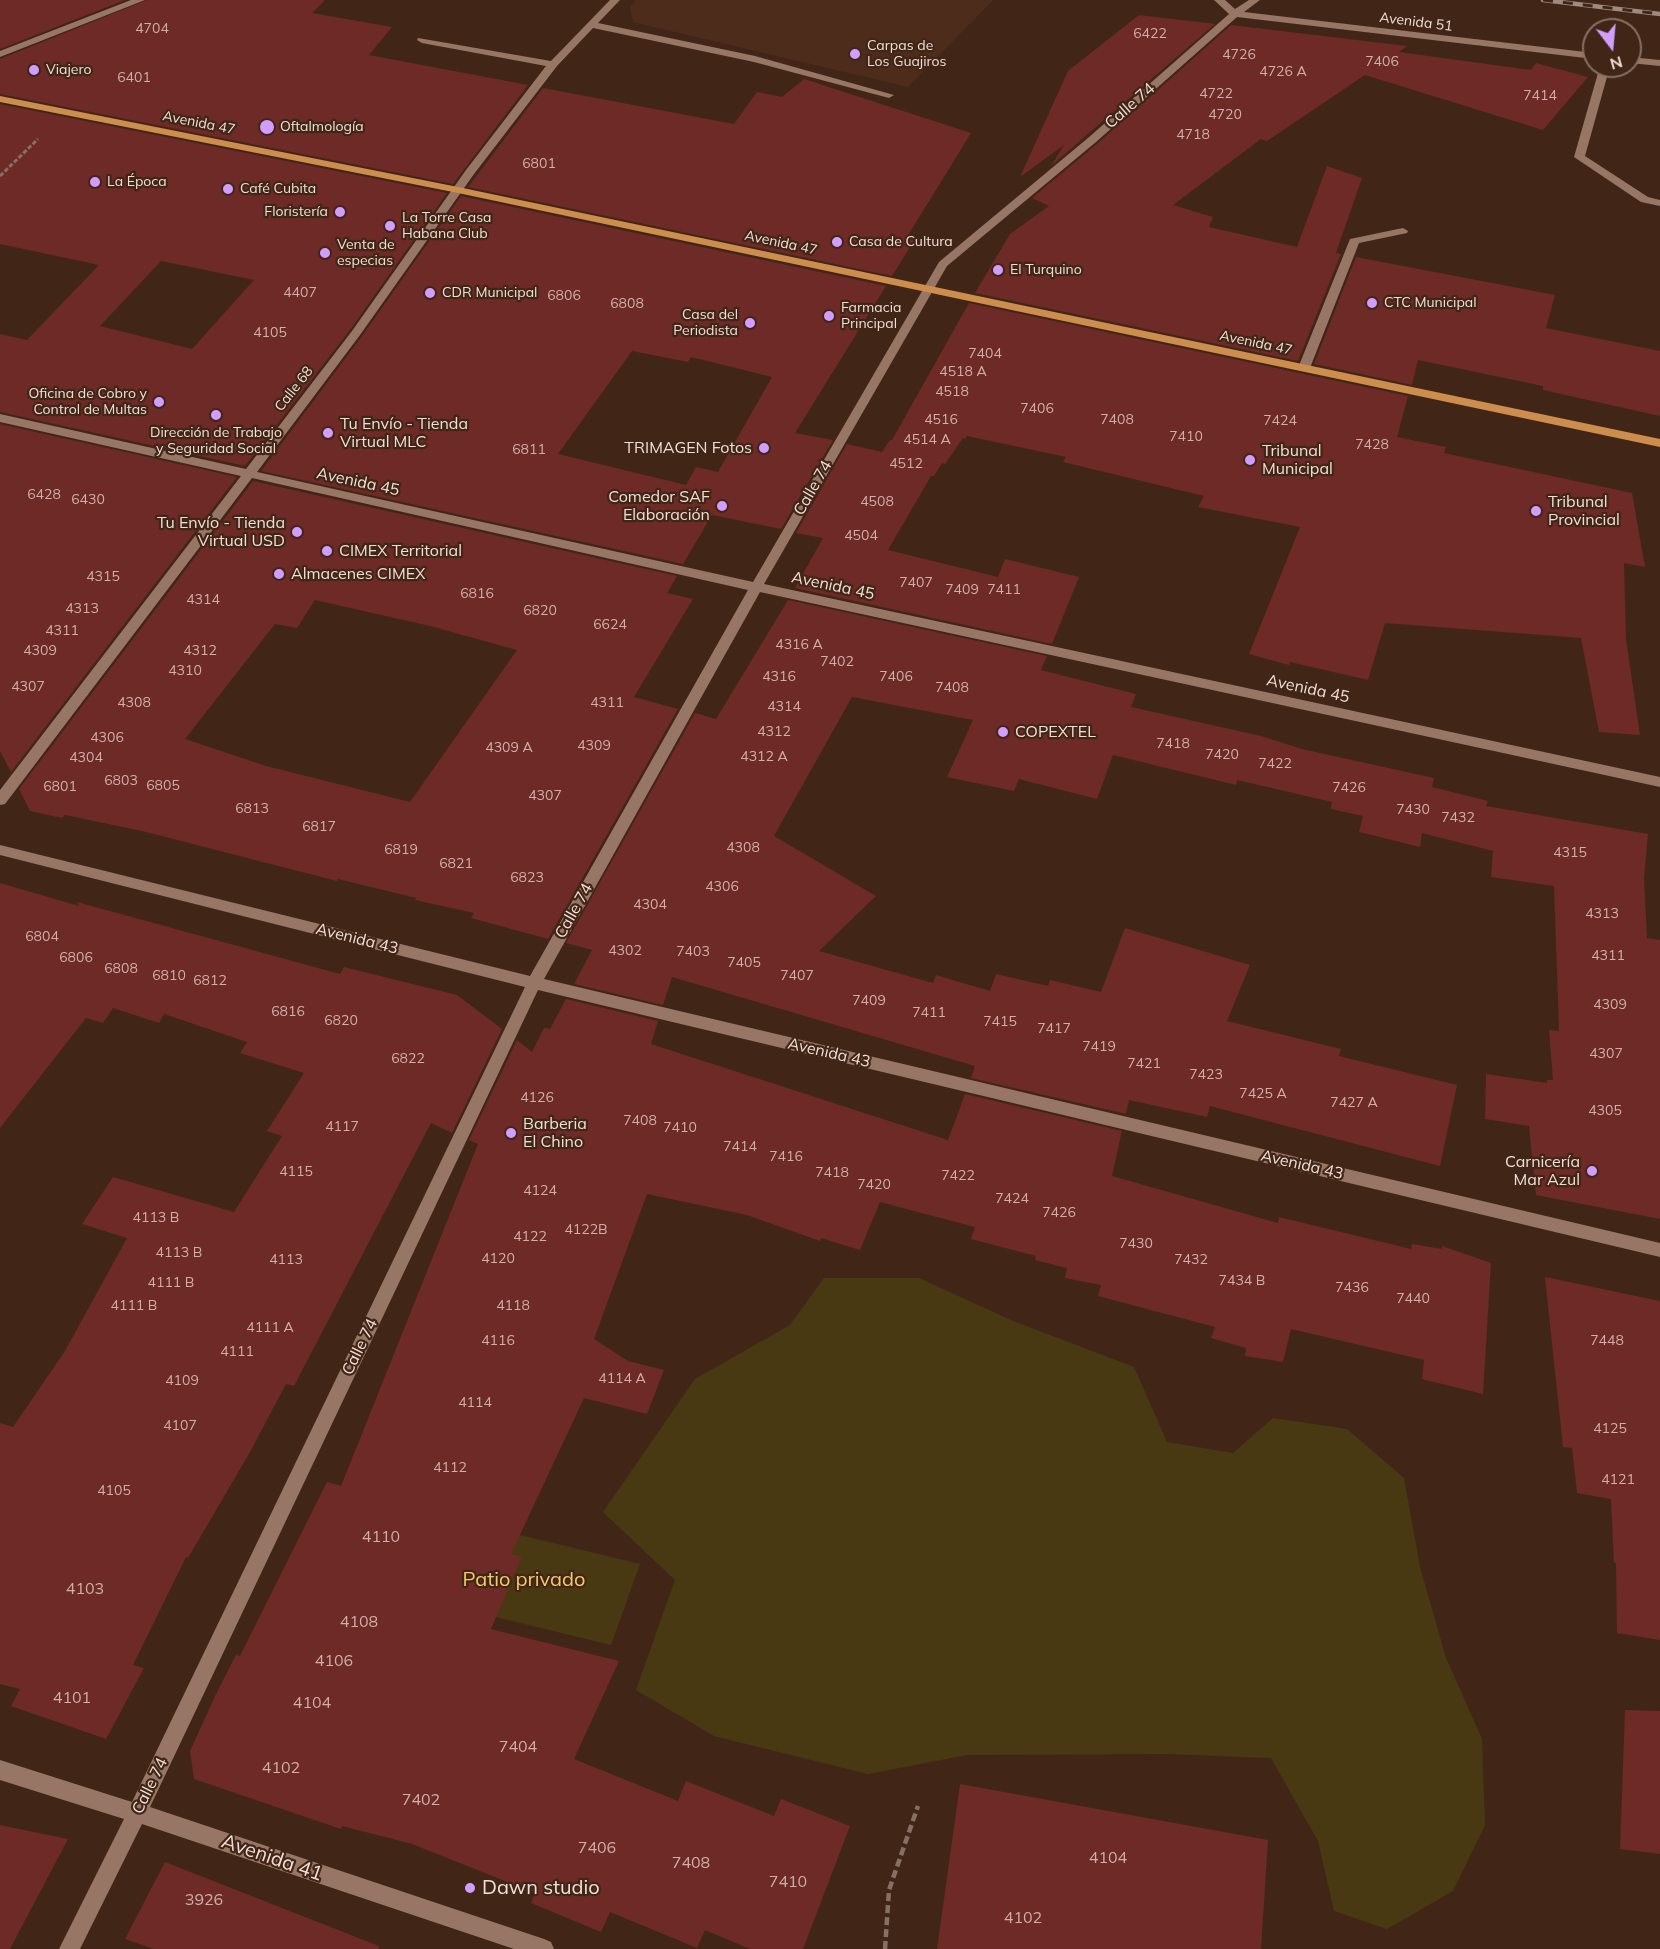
<!DOCTYPE html>
<html>
<head>
<meta charset="utf-8">
<style>
  body { margin:0 }
  #map { position:relative; width:1660px; height:1949px; overflow:hidden; background:#412618; font-family:Mulish,sans-serif }
  canvas { display:block }
  .north { position:absolute; left:1582px; top:18px; width:60px; height:60px; box-sizing:border-box; background:#412618; border:2px solid #876f63; border-radius:50%; rotate:164deg; font-size:16px; font-weight:700; line-height:24px; text-align:center; color:#f0ddd4 }
  .north::after { content:''; display:block; margin:auto; width:21px; height:27px; background:#d19dfe; clip-path:polygon(50% 0,100% 100%,50% 72%,0 100%) }
</style>
</head>
<body>
<div id="map">
<canvas width="1660" height="1949"></canvas>
<div class="north">N</div>
</div>
<script>
const c = document.querySelector('canvas').getContext('2d');
c.lineJoin = 'round';
function fillPath(path, color) { c.fillStyle = color; c.fill(path, 'evenodd'); }
const poly = rows => new Path2D(rows.map(r => 'M' + r).join(''));
function strokePath(path, color, width, dash) { c.strokeStyle = color; c.lineWidth = width; c.lineCap = dash ? 'butt' : 'round'; c.setLineDash(dash || []); c.stroke(path); }
function label(font, color, halo, rows, align = 'center') {
  c.font = font + ' Mulish,sans-serif'; c.lineWidth = 4.5; c.setLineDash([]); c.textBaseline = 'middle'; c.strokeStyle = halo; c.fillStyle = color; for (const [text, x, y, turn = 0] of rows) {
    c.save(); c.translate(x, y); c.rotate((+turn || 0) * Math.PI / 180); c.textAlign = isNaN(turn) ? turn : align; if (halo) c.strokeText(text, 0, 0); c.fillText(text, 0, 0); c.restore();
  }
}
fillPath(poly([
  [636,0,993,0,908,87,633,22,630,7]
]), '#4e2c1b');
fillPath(poly([
  [824,1278,919,1278,1013,1321,1134,1367,1167,1442,1233,1453,1273,1418,1347,1429,1404,1478,1420,1567,1446,1658,1482,1739,1485,1825,1453,1891,1387,1929,1334,1911,1318,1841,1271,1758,1166,1754,967,1755,868,1774,714,1736,636,1690,675,1580,603,1512,695,1379,790,1325],
  [470,1523,640,1564,611,1645,434,1602]
]), '#493912');
fillPath(poly([
  [0,0,125,0,0,49],
  [147,0,325,0,312,13,392,27,369,55,528,85,453,184,0,94,0,59],
  [1139,15,1215,24,1051,166,1064,145,1020,177,1068,71],
  [1231,25,1407,46,1399,52,1531,70,1536,63,1588,77,1543,130,1365,75,1267,141,1261,139,1173,205,1213,217,1209,227,1297,247,1327,166,1362,178,1336,253,1341,254,1298,361,975,293,1010,234,1049,206,1032,198,1097,144],
  [804,79,971,133,907,237,915,239,892,276,468,187,543,88,734,124,757,92,782,97],
  [0,104,447,193,350,330,245,466,0,412,0,334,27,340,99,265,0,244],
  [161,261,254,280,192,349,100,326],
  [461,196,886,286,795,433,833,440,781,529,712,515,683,564,261,471,362,336],
  [632,351,688,362,691,357,772,377,718,472,696,467,686,485,558,454],
  [1356,257,1555,295,1546,328,1660,351,1660,416,1543,390,1543,386,1418,360,1412,385,1314,364],
  [969,303,1408,396,1397,437,1446,447,1444,453,1632,493,1645,567,1624,563,1626,639,1640,735,1599,732,1581,638,1385,623,1368,680,1290,662,1289,665,1249,654,1300,527,1198,507,1204,496,1063,462,1066,457,967,436,965,439,963,438,945,464,942,463,934,476,931,476,888,550,998,577,1005,559,1079,577,1052,644,795,588,823,538,796,533,847,444,882,452,890,440,892,440],
  [0,424,237,477,11,772,0,751],
  [253,481,677,576,667,593,693,599,634,697,678,709,548,939,471,918,474,913,415,900,416,898,338,879,337,881,142,831,65,815,62,818,30,811,19,789],
  [315,600,430,626,517,650,410,802,266,766,185,739,275,624,297,628],
  [788,600,1047,656,1041,670,1136,694,1131,707,1261,736,1302,749,1434,778,1432,787,1488,801,1486,806,1648,834,1644,879,1647,938,1660,940,1660,1219,1536,1195,1529,1126,1485,1119,1486,1074,1547,1083,1547,1080,1553,1080,1549,1030,1559,1031,1554,886,1491,877,1493,851,1422,833,1420,847,1359,832,1363,816,1331,809,1332,802,1237,780,1236,785,1113,755,1097,799,1019,779,1014,791,947,777,973,720,852,697,774,836,876,896,819,951,933,983,936,975,990,991,996,974,1048,986,1050,980,1101,992,1125,928,1250,965,1227,1021,1341,1049,1339,1056,1457,1085,1440,1166,1210,1106,1207,1117,1129,1100,1126,1114,971,1078,975,1066,672,977,663,1005,574,984,592,950,566,943,695,713,716,719],
  [0,883,79,906,77,902,340,974,344,967,457,995,502,1029,452,1133,431,1123,294,1386,286,1384,250,1452,188,1558,186,1557,133,1665,144,1668,106,1739,11,1706,20,1689,0,1684,0,1423,13,1427,65,1351,127,1238,82,1224,113,1177,234,1212,282,1136,267,1131,304,1073,240,1053,247,1042,164,1014,159,1023,113,1008,103,1023,86,1018,0,1128],
  [566,999,658,1021,651,1044,948,1140,965,1094,1122,1131,1112,1176,1278,1223,1279,1217,1411,1249,1412,1244,1442,1249,1442,1246,1491,1263,1483,1394,1422,1379,1424,1360,1291,1329,1283,1362,1245,1356,1246,1348,1211,1338,1215,1327,1098,1296,1101,1285,1065,1278,1067,1268,1035,1260,1036,1256,971,1239,975,1227,880,1202,860,1250,821,1238,820,1241,747,1215,647,1194,594,1339,628,1361,664,1370,647,1414,584,1398,511,1554,522,1556,491,1629,619,1661,574,1759,678,1801,686,1781,774,1816,781,1799,850,1826,803,1949,750,1949,705,1930,697,1948,610,1912,601,1932,531,1903,535,1893,412,1844,342,1826,341,1829,194,1779,190,1751,216,1694,236,1655,240,1656,327,1482,341,1486,478,1144,469,1140,517,1040,532,1052,544,1028,550,1029],
  [1545,1277,1660,1301,1660,1640,1617,1633,1616,1563,1614,1563,1611,1499,1577,1493,1572,1448,1563,1447],
  [1625,1710,1660,1711,1660,1854,1620,1849],
  [960,1784,1268,1840,1261,1949,937,1949],
  [0,1825,68,1839,10,1949,0,1949],
  [165,1862,379,1946,379,1949,154,1949,125,1939]
]), '#6d2a26');
strokePath(poly([
  [0,176,38,139]
]), '#876f63', 3, [4.5, 2]);
strokePath(poly([
  [885,1949,889,1890,918,1806]
]), '#876f63', 4.5, [8, 4]);
fillPath(poly([
  [131,0,145,0,0,57,0,51,131,0],
  [610,0,620,0,598,23,755,56,894,95,889,98,754,62,593,28,557,66,474,174,360,335,257,472,753,582,939,262,1088,138,1229,14,1214,0,1225,0,1235,9,1249,0,1260,0,1244,12,1594,53,1594,59,1237,17,1096,142,947,266,764,584,1660,777,1660,787,760,592,544,979,1660,1243,1660,1257,538,990,150,1807,544,1939,551,1942,554,1949,514,1949,142,1824,80,1949,59,1949,124,1819,0,1780,0,1760,132,1802,525,987,0,855,0,845,530,976,748,590,252,478,5,804,0,805,0,790,241,476,0,422,0,414,246,469,352,331,466,170,546,66,422,43,417,40,418,38,551,61,610,0],
  [1630,57,1660,60,1660,66,1630,63,1630,57],
  [1600,66,1610,66,1585,156,1648,197,1660,200,1660,206,1641,202,1574,157,1600,66],
  [1403,228,1408,231,1407,233,1359,243,1310,368,1308,371,1300,371,1298,368,1350,239,1403,228]
]), '#977666');
fillPath(poly([
  [0,96,458,187,1660,439,1660,447,458,193,0,102,0,96]
]), '#cc8d4d');
const rail = poly([
  [1543,0,1660,14]
]);
strokePath(rail, '#a08a7e', 4.5);
strokePath(rail, '#412618', 3, [10]);
for (const [x, y, r, color] of [
  [855,54,6,"#d19dfe"],
  [34,70,6,"#d19dfe"],
  [267,127,8,"#d19dfe"],
  [95,182,6,"#d19dfe"],
  [228,189,6,"#d19dfe"],
  [340,212,6,"#d19dfe"],
  [390,226,6,"#d19dfe"],
  [837,242,6,"#d19dfe"],
  [325,253,6,"#d19dfe"],
  [998,270,6,"#d19dfe"],
  [430,293,6,"#d19dfe"],
  [1372,303,6,"#d19dfe"],
  [829,316,6,"#d19dfe"],
  [750,323,6,"#d19dfe"],
  [159,402,6,"#d19dfe"],
  [216,415,6,"#d19dfe"],
  [328,433,6,"#d19dfe"],
  [764,448,6,"#d19dfe"],
  [1250,460,6,"#d19dfe"],
  [722,506,6,"#d19dfe"],
  [1536,511,6,"#d19dfe"],
  [297,532,6,"#d19dfe"],
  [327,551,6,"#d19dfe"],
  [279,574,6,"#d19dfe"],
  [1003,732,6,"#d19dfe"],
  [511,1133,6,"#d19dfe"],
  [1592,1171,6,"#d19dfe"],
  [470,1888,6,"#d19dfe"]
]) { const dot = new Path2D(); dot.arc(x, y, r, 0, 2 * Math.PI); c.fillStyle = color; c.fill(dot); strokePath(dot, '#412618', 2); }
label('14px', '#f0ddd4', '#412618', [
  ["Avenida 51",1416,22,7],
  ["Avenida 47",199,123,11],
  ["Avenida 47",781,243,12],
  ["Avenida 47",1256,343,12],
  ["Calle 68",294,389,-52]
]);
label('14px', '#cfb0a8', null, [
  ["4704",152,29],
  ["6422",1150,34],
  ["4726",1239,55],
  ["7406",1382,62],
  ["4726 A",1283,72],
  ["6401",134,78],
  ["4722",1216,94],
  ["7414",1540,96],
  ["4720",1225,115],
  ["4718",1193,135],
  ["6801",539,164],
  ["4407",300,293],
  ["6806",564,296],
  ["6808",627,304],
  ["4105",270,333],
  ["7404",985,354],
  ["4518 A",963,372],
  ["4518",952,392],
  ["7406",1037,409],
  ["4516",941,420],
  ["7408",1117,420],
  ["7424",1280,421],
  ["7410",1186,437],
  ["4514 A",927,440],
  ["7428",1372,445],
  ["6811",529,450],
  ["4512",906,464],
  ["6428",44,495],
  ["6430",88,500],
  ["4508",877,502],
  ["4504",861,536],
  ["4315",103,577],
  ["7407",916,583],
  ["7409",962,590],
  ["7411",1004,590],
  ["6816",477,594],
  ["4314",203,600],
  ["4313",82,609],
  ["6820",540,611],
  ["6624",610,625],
  ["4311",62,631],
  ["4316 A",799,645],
  ["4309",40,651],
  ["4312",200,651],
  ["7402",837,662],
  ["4310",185,671],
  ["4316",779,677],
  ["7406",896,677],
  ["4307",28,687],
  ["7408",952,688],
  ["4308",134,703],
  ["4311",607,703],
  ["4314",784,707],
  ["4312",774,732],
  ["4306",107,738],
  ["7418",1173,744],
  ["4309",594,746],
  ["4309 A",509,748],
  ["7420",1222,755],
  ["4312 A",764,757],
  ["4304",86,758],
  ["7422",1275,764],
  ["6803",121,781],
  ["6805",163,786],
  ["6801",60,787],
  ["7426",1349,788],
  ["4307",545,796],
  ["6813",252,809],
  ["7430",1413,810],
  ["7432",1458,818],
  ["6817",319,827],
  ["4308",743,848],
  ["6819",401,850],
  ["4315",1570,853],
  ["6821",456,864],
  ["6823",527,878],
  ["4306",722,887],
  ["4304",650,905],
  ["4313",1602,914],
  ["6804",42,937],
  ["4302",625,951],
  ["7403",693,952],
  ["4311",1608,956],
  ["6806",76,958],
  ["7405",744,963],
  ["6808",121,969],
  ["6810",169,976],
  ["7407",797,976],
  ["6812",210,981],
  ["7409",869,1001],
  ["4309",1610,1005],
  ["6816",288,1012],
  ["7411",929,1013],
  ["6820",341,1021],
  ["7415",1000,1022],
  ["7417",1054,1029],
  ["7419",1099,1047],
  ["4307",1606,1054],
  ["6822",408,1059],
  ["7421",1144,1064],
  ["7423",1206,1075],
  ["7425 A",1263,1094],
  ["4126",537,1098],
  ["7427 A",1354,1103],
  ["4305",1605,1111],
  ["7408",640,1121],
  ["4117",342,1127],
  ["7410",680,1128],
  ["7414",740,1147],
  ["7416",786,1157],
  ["4115",296,1172],
  ["7418",832,1173],
  ["7422",958,1176],
  ["7420",874,1185],
  ["4124",540,1191],
  ["7424",1012,1199],
  ["7426",1059,1213],
  ["4113 B",156,1218],
  ["4122B",586,1230],
  ["4122",530,1237],
  ["7430",1136,1244],
  ["4113 B",179,1253],
  ["4120",498,1259],
  ["4113",286,1260],
  ["7432",1191,1260],
  ["7434 B",1242,1281],
  ["4111 B",171,1283],
  ["7436",1352,1288],
  ["7440",1413,1299],
  ["4111 B",134,1306],
  ["4118",513,1306],
  ["4111 A",270,1328],
  ["4116",498,1341],
  ["7448",1607,1341],
  ["4111",237,1352],
  ["4114 A",622,1379],
  ["4109",182,1381],
  ["4114",475,1403],
  ["4107",180,1426],
  ["4125",1610,1429],
  ["4112",450,1468],
  ["4121",1618,1480],
  ["4105",114,1491]
]);
label('14px', '#f0ddd4', '#412618', [
  ["Carpas de",867,46],
  ["Los Guajiros",867,62],
  ["Viajero",46,70],
  ["Oftalmología",280,127],
  ["La Época",107,182],
  ["Café Cubita",240,189],
  ["Floristería",328,212,"right"],
  ["La Torre Casa",402,218],
  ["Habana Club",402,234],
  ["Casa de Cultura",849,242],
  ["Venta de",337,245],
  ["especias",337,261],
  ["El Turquino",1010,270],
  ["CDR Municipal",442,293],
  ["CTC Municipal",1384,303],
  ["Farmacia",841,308],
  ["Principal",841,324],
  ["Casa del",738,315,"right"],
  ["Periodista",738,331,"right"],
  ["Oficina de Cobro y",147,394,"right"],
  ["Control de Multas",147,410,"right"],
  ["Dirección de Trabajo",216,433,"center"],
  ["y Seguridad Social",216,449,"center"]
], 'left');
label('16px', '#f0ddd4', '#412618', [
  ["Calle 74",1130,106,-41],
  ["Avenida 45",358,482,12],
  ["Calle 74",813,488,-60],
  ["Avenida 45",833,586,12],
  ["Avenida 45",1308,689,12],
  ["Calle 74",574,911,-61],
  ["Avenida 43",357,939,14],
  ["Avenida 43",829,1053,13],
  ["Avenida 43",1302,1165,13],
  ["Calle 74",360,1347,-64],
  ["Calle 74",150,1786,-64]
]);
label('16px', '#f0ddd4', '#412618', [
  ["Tu Envío - Tienda",340,424],
  ["Virtual MLC",340,442],
  ["TRIMAGEN Fotos",752,448,"right"],
  ["Tribunal",1262,451],
  ["Municipal",1262,469],
  ["Comedor SAF",710,497,"right"],
  ["Elaboración",710,515,"right"],
  ["Tribunal",1548,502],
  ["Provincial",1548,520],
  ["Tu Envío - Tienda",285,523,"right"],
  ["Virtual USD",285,541,"right"],
  ["CIMEX Territorial",339,551],
  ["Almacenes CIMEX",291,574],
  ["COPEXTEL",1015,732],
  ["Barberia",523,1124],
  ["El Chino",523,1142],
  ["Carnicería",1580,1162,"right"],
  ["Mar Azul",1580,1180,"right"]
], 'left');
label('16px', '#cfb0a8', null, [
  ["4110",381,1537],
  ["4103",85,1589],
  ["4108",359,1622],
  ["4106",334,1661],
  ["4101",72,1698],
  ["4104",312,1703],
  ["7404",518,1747],
  ["4102",281,1768],
  ["7402",421,1800],
  ["7406",597,1848],
  ["4104",1108,1858],
  ["7408",691,1863],
  ["7410",788,1882],
  ["3926",204,1900],
  ["4102",1023,1918]
]);
label('20px', '#f5ca68', '#412618', [
  ["Patio privado",524,1580]
]);
label('20px', '#f0ddd4', '#412618', [
  ["Avenida 41",272,1858,19]
]);
label('20px', '#f0ddd4', '#412618', [
  ["Dawn studio",482,1888]
], 'left');
</script>
</body>
</html>
